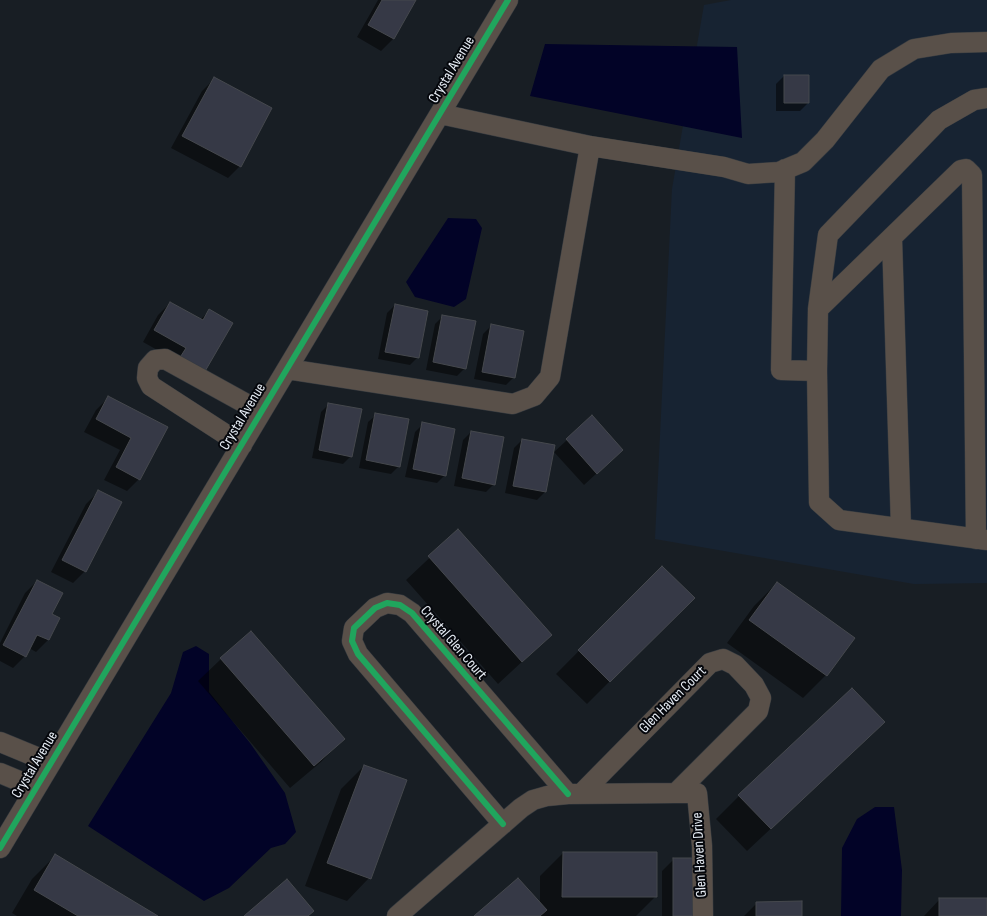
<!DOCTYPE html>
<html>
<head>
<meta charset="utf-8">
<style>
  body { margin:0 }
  canvas { display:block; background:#181e24 }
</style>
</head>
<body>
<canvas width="987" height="916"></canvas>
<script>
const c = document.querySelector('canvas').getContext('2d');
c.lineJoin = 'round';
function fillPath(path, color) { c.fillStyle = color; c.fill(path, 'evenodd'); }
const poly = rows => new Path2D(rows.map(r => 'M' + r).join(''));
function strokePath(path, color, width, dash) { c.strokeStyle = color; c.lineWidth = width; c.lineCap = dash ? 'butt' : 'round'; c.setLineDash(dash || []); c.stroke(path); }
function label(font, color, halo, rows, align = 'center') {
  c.font = font + ' "Sofia Sans Condensed",sans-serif'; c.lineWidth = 4; c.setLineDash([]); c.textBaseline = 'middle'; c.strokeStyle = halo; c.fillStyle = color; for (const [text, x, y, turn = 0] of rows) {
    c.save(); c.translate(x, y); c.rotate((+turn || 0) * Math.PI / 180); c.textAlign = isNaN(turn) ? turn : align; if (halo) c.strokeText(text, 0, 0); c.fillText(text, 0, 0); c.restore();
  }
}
fillPath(poly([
  [731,0,987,0,987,583,914,584,655,539,672,189,704,5]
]), '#172332');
fillPath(poly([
  [545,44,737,47,742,138,530,96],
  [448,218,476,219,482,228,466,299,454,307,415,297,406,282],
  [196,646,209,654,209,692,250,743,285,793,296,832,285,844,271,848,229,888,204,901,88,826,171,693,183,652],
  [875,807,894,807,902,870,901,916,841,916,842,848,857,819]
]), '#020327');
fillPath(poly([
  [378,0,415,0,393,39,381,51,357,37],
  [784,76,808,103,800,111,776,111,776,84],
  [214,79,271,109,240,166,228,178,171,148,202,91],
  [170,303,200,320,209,311,191,384,175,360,143,342,158,315],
  [395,305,418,357,410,365,378,359,387,313],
  [443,316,465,368,457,376,426,370,435,324],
  [491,326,514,377,506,385,474,379,483,334],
  [108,398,166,428,139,479,127,491,104,480,120,450,84,432,96,410],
  [329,404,351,456,343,464,312,458,321,412],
  [376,415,399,466,391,474,359,468,368,422],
  [592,417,609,462,584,485,554,452],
  [423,424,445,475,437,483,405,477,415,432],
  [471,432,494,484,486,492,454,486,463,440],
  [522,440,545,492,537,500,505,493,514,448],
  [98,492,85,571,73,583,51,572,86,504],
  [458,531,551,635,498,684,406,580],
  [662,567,693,598,587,704,556,674],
  [37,581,50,615,58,619,48,640,36,652,29,648,25,656,13,668,0,661,0,643,25,593],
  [777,583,826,675,803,698,727,643,754,606],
  [251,632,343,739,321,762,290,788,198,681,221,659],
  [860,745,747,851,716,819,739,796],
  [364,766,369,878,347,901,305,886,341,789],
  [563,853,656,896,636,916,476,916,540,904,540,876],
  [55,856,156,916,17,916,12,913,32,879],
  [674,859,691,916,662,916,662,871],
  [940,899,987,899,987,916,924,916],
  [757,903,800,916,744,916]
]), '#0007');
const building = poly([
  [382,0,416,0,394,39,368,25,382,0],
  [784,75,809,75,809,103,784,103,784,75],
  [214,77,272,108,241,167,182,136,214,77],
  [170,302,203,320,209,309,233,323,204,373,179,359,186,348,154,330,170,302],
  [395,304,428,311,419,358,385,352,395,304],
  [442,315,476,321,466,369,433,362,442,315],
  [491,324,524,331,515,378,482,372,491,324],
  [108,396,168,427,140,480,116,467,131,438,96,419,108,396],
  [328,403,362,409,352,457,319,450,328,403],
  [375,413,409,419,400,467,366,460,375,413],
  [592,415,623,450,597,474,566,439,592,415],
  [422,422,455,429,446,476,413,469,422,422],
  [471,431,504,437,495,485,462,478,471,431],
  [522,439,555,445,546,492,513,486,522,439],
  [98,490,122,502,86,572,62,560,98,490],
  [458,529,552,635,522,662,428,556,458,529],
  [662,566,695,598,610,682,578,650,662,566],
  [37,580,63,593,52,614,60,618,49,640,37,635,26,657,3,645,37,580],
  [777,582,855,638,827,676,749,620,777,582],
  [251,631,345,739,314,766,220,658,251,631],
  [852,688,885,722,771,829,738,795,852,688],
  [364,765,407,780,371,879,327,863,364,765],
  [563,852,657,852,657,897,562,897,563,852],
  [55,854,158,916,78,916,34,890,55,854],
  [673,858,693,858,693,916,673,916,673,858],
  [518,878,547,910,540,916,474,916,518,878],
  [287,879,314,911,308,916,244,916,287,879],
  [939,898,987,898,987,916,939,916,939,898],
  [802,901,802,916,756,916,756,902,802,901]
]);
fillPath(building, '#363946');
strokePath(building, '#45484d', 1);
const minor = poly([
  [987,98,974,100,939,120,828,235,818,309,817,371,819,502,839,520,987,540],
  [440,114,590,146,724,167,748,174,779,172,803,162,825,140,881,69,914,49,951,43,987,42],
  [785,169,781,370,817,371],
  [892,238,901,528],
  [818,309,961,170,966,169,972,175,976,539],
  [287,369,513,404,534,396,550,377,590,146],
  [242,445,151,386,147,378,148,368,155,360,165,359,261,412],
  [0,742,51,763],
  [0,773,36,788],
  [581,794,710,663,723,659,735,665,754,685,761,698,758,711,676,793],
  [503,824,358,654,352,641,354,628,375,608,387,603,400,605,412,613,568,794],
  [0,848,508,0],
  [397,916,521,808,533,800,547,796,568,794,676,793,697,793,702,846,703,916]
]);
strokePath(minor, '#363b40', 21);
strokePath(minor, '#595049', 20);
strokePath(poly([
  [503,824,358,654,352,641,354,628,375,608,387,603,400,605,412,613,568,794],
  [0,848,508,0]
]), '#20a55d', 6);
label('15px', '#e6ecf4', '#05070c', [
  ["Crystal Avenue",452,70,-59],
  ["Crystal Avenue",243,417,-59],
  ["Crystal Glen Court",453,643,49],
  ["Glen Haven Court",673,700,-45],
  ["Crystal Avenue",35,765,-59],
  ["Glen Haven Drive",700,855,-93]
]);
</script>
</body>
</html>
